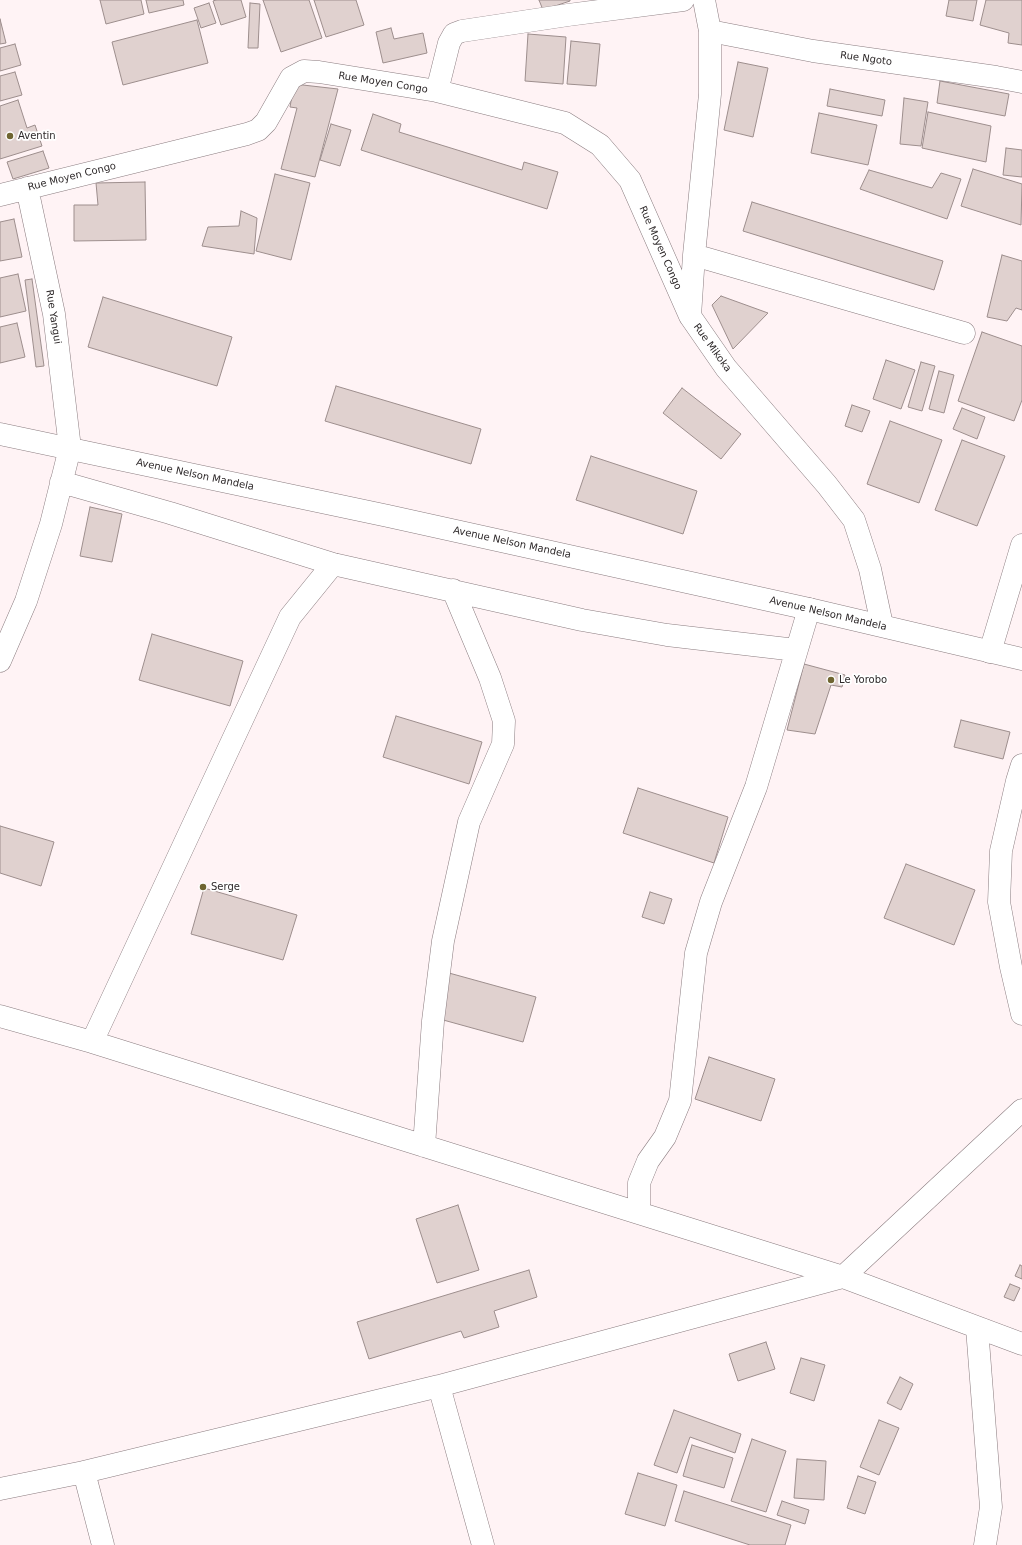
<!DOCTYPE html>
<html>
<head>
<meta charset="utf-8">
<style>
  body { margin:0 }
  canvas { display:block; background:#fff3f5 }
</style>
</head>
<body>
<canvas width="1022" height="1545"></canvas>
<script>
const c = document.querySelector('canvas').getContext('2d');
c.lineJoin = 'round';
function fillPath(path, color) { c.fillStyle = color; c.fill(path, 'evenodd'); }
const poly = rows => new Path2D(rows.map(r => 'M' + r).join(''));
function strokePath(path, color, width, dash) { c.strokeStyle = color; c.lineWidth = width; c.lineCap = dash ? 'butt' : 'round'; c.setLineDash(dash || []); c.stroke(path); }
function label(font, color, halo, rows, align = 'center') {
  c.font = font + ' "DejaVu Sans",sans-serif'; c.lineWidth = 3.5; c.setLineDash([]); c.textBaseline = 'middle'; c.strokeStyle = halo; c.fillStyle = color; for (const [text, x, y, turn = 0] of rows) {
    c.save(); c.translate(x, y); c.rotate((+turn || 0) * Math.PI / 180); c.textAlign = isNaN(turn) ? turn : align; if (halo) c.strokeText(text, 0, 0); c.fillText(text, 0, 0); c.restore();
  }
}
const building = poly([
  [100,0,141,0,144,14,106,24,100,0],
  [146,0,183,0,184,5,149,13,146,0],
  [216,0,241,0,246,17,221,25,213,1,216,0],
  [263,0,309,0,322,38,281,52,263,0],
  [314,0,356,0,364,25,326,37,314,0],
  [539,0,570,0,570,1,543,10,539,0],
  [949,0,977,0,973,21,946,16,949,0],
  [986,0,1022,0,1022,45,1008,43,1009,33,980,25,986,0],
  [209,3,216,23,201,28,194,8,209,3],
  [250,3,260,4,258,48,248,48,250,3],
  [0,19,6,43,0,44,0,19],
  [197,20,208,63,123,85,112,42,197,20],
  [391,28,394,39,423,33,427,53,383,63,376,32,391,28],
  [528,34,566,37,563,84,525,81,528,34],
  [571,41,600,44,596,86,567,84,571,41],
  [15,44,21,65,0,71,0,48,15,44],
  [738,62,768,68,753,137,724,130,738,62],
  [15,72,22,95,0,101,0,76,15,72],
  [940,81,1009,94,1005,116,937,103,940,81],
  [294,84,338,89,315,177,281,169,297,108,290,107,294,84],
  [830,89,885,100,882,116,827,106,830,89],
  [904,98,928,102,921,146,900,144,904,98],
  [18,100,27,128,35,125,42,146,0,159,0,106,18,100],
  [928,112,991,126,986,162,922,148,928,112],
  [819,113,877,125,868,165,811,153,819,113],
  [373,114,401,124,399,132,522,170,524,162,558,172,547,209,361,150,373,114],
  [331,124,351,130,340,166,320,160,331,124],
  [1006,148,1022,150,1022,177,1003,175,1006,148],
  [43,151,49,168,13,179,7,162,43,151],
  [973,169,1022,184,1021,225,961,206,973,169],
  [869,170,932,188,941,173,961,179,947,219,860,189,869,170],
  [275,174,310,183,291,260,256,251,275,174],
  [145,182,146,240,74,241,74,205,98,205,96,183,145,182],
  [752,202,943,261,934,290,743,231,752,202],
  [241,211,257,218,254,254,202,246,208,227,239,226,241,211],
  [14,219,22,257,0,261,0,222,14,219],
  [1002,255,1022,261,1022,310,1016,308,1007,321,987,317,1002,255],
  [18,274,26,311,0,317,0,278,18,274],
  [32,279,44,366,36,367,25,280,32,279],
  [721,296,768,313,733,349,712,305,721,296],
  [103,297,232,337,217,386,88,347,103,297],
  [17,323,25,357,0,363,0,327,17,323],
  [982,332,1022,346,1022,400,1014,421,958,401,982,332],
  [886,360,915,370,901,409,873,399,886,360],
  [921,362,935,366,922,411,908,407,921,362],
  [939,371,954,375,944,413,929,409,939,371],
  [336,386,481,429,471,464,325,421,336,386],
  [682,388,741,434,721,459,663,413,682,388],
  [852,405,870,411,862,432,845,426,852,405],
  [962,408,985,417,977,439,953,429,962,408],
  [890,421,942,440,919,503,867,484,890,421],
  [962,440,1005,456,977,526,935,510,962,440],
  [591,456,697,491,683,534,576,500,591,456],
  [90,507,122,514,112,562,80,556,90,507],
  [152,634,243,661,230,706,139,680,152,634],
  [804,664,845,675,842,687,831,685,815,734,787,730,804,664],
  [396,716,482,742,469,784,383,757,396,716],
  [961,720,1010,732,1003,759,954,747,961,720],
  [638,788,728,817,714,863,623,833,638,788],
  [0,826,54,842,41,886,0,873,0,826],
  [906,864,975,890,954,945,884,918,906,864],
  [204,888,297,915,283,960,191,934,204,888],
  [650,892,672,899,664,924,642,917,650,892],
  [449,973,536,997,523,1042,436,1018,449,973],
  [709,1057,775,1079,761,1121,695,1099,709,1057],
  [458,1205,479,1270,437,1283,416,1219,458,1205],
  [1020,1265,1022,1266,1022,1279,1015,1276,1020,1265],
  [529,1270,537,1297,494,1311,499,1327,464,1338,461,1331,369,1359,357,1322,529,1270],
  [1010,1284,1020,1288,1014,1301,1004,1297,1010,1284],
  [766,1342,775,1369,738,1381,729,1354,766,1342],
  [801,1358,825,1365,814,1401,790,1393,801,1358],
  [900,1377,913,1384,901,1410,887,1403,900,1377],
  [674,1410,741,1434,735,1453,690,1437,677,1473,654,1465,674,1410],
  [879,1420,899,1428,879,1475,860,1467,879,1420],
  [752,1439,786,1451,766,1512,731,1501,752,1439],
  [692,1445,733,1458,724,1488,683,1476,692,1445],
  [797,1459,826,1461,824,1500,794,1498,797,1459],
  [638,1473,677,1485,665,1526,625,1514,638,1473],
  [858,1476,876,1482,865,1514,847,1508,858,1476],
  [684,1491,791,1525,785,1545,750,1545,675,1521,684,1491],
  [782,1501,809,1510,805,1524,777,1515,782,1501]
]);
fillPath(building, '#e0d1cf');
strokePath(building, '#9d8e8d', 1);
const minor = poly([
  [704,0,710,31,710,94,694,255,690,316,726,368,827,485,854,520,870,569,882,625],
  [710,31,813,51,996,77,1022,82],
  [437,91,449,43,454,34,462,31,568,15,683,0],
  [0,195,247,134,258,130,266,122,291,78,304,71,319,72,437,91,565,123,600,145,630,180,690,316],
  [694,255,964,333],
  [61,482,170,513,333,564,582,620,667,635,796,650],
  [990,652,1022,545],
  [0,661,26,601,51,524,70,448,54,314,27,188],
  [1022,765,1017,781,1001,851,999,902,1011,967,1022,1014],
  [0,1016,92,1042,843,1277,1022,1344],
  [92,1042,290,617,333,564],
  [424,1146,433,1021,443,941,469,822,503,744,504,721,490,678,453,590],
  [639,1213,639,1183,648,1161,665,1137,680,1101,696,953,711,902,756,787,809,609],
  [977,1328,991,1507,985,1545],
  [439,1386,483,1545],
  [84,1472,103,1545],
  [0,1489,84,1472,439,1386,843,1277,1022,1110]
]);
const tertiary = poly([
  [0,434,388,516,809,609,1022,659]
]);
strokePath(minor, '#8b7d80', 23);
strokePath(tertiary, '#8b7d80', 23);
strokePath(minor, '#fff', 22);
strokePath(tertiary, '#fff', 22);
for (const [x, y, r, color] of [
  [10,136,4,"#6f6531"],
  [831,680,4,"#6f6531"],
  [203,887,4,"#6f6531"]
]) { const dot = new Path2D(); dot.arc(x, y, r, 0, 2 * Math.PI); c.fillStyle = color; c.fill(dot); strokePath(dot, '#fff', 1.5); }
label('10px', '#2e292a', '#fff', [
  ["Rue Ngoto",866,59,8],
  ["Rue Moyen Congo",383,83,9],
  ["Rue Moyen Congo",72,177,-14],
  ["Rue Moyen Congo",660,248,66],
  ["Rue Yangui",53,317,81],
  ["Rue Mikoka",712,348,54],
  ["Avenue Nelson Mandela",195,475,12],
  ["Avenue Nelson Mandela",512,543,12],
  ["Avenue Nelson Mandela",828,614,13]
]);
label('10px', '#2e292a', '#fff', [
  ["Aventin",18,136],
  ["Le Yorobo",839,680],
  ["Serge",211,887]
], 'left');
</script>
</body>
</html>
